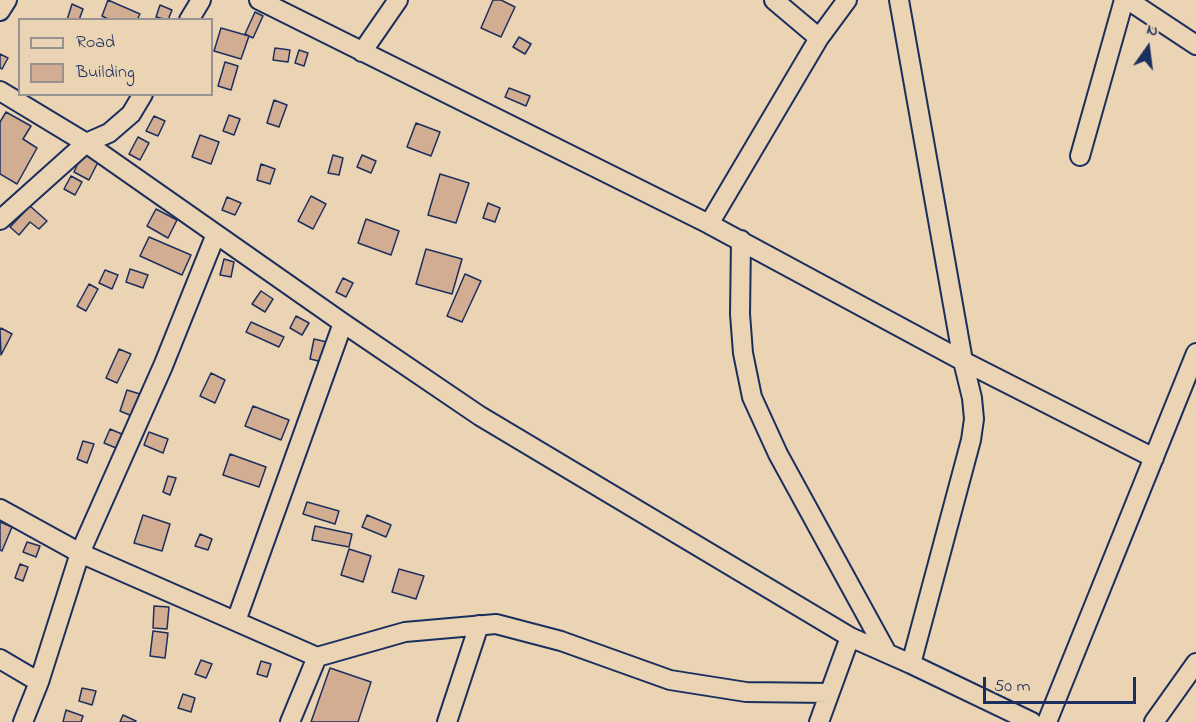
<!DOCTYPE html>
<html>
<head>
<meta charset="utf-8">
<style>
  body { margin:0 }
  #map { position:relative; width:1196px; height:722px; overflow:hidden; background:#ebd4b4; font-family:"Indie Flower",sans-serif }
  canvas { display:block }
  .legend { position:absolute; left:18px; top:18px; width:195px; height:78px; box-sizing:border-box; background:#ebd4b4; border:2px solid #989292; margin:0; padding:8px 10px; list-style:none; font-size:18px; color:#1b2f5e }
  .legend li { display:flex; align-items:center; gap:12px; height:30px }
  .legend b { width:30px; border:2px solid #989292 }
  .north { position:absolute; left:1118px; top:18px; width:60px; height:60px; -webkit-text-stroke:4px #ebd4b4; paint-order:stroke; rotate:14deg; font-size:16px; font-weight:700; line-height:24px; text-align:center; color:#1b2f5e }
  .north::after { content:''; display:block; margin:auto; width:21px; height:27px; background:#1b2f5e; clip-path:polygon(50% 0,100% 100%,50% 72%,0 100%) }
  .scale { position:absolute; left:983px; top:677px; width:153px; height:27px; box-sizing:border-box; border:3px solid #1b2f5e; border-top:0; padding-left:8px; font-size:18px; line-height:21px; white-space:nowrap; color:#1b2f5e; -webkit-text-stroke:4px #ebd4b4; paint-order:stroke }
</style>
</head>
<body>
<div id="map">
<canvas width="1196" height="722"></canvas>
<ul class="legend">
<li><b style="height:8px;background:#ebd4b4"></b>Road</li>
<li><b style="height:16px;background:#d3ad91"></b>Building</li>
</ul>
<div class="north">N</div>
<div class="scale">50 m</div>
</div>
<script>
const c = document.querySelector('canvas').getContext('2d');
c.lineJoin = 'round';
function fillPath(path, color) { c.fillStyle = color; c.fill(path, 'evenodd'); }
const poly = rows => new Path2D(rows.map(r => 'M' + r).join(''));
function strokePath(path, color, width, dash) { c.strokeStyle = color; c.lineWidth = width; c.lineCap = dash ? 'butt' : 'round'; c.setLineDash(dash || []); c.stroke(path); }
const building = poly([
  [108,0,140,14,137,20,110,20,102,16,108,0],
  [493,0,501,0,515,7,501,37,481,28,493,0],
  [72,4,83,9,79,20,67,20,72,4],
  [160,5,172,10,168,20,156,17,160,5],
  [255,12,263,16,253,38,245,34,255,12],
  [221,28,249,36,241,59,214,51,221,28],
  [519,37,531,44,525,54,513,47,519,37],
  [275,48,290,50,288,62,273,60,275,48],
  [299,50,308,53,304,66,295,63,299,50],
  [0,54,8,58,2,69,0,68,0,54],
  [225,62,238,66,231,90,218,86,225,62],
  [509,88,530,96,526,106,505,97,509,88],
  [274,100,287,105,279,127,267,123,274,100],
  [6,112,31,126,23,139,37,148,17,184,0,174,0,122,6,112],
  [229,115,240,119,234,135,223,131,229,115],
  [154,116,165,121,158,136,146,131,154,116],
  [416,123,440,132,431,156,407,147,416,123],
  [200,135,219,142,211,164,192,157,200,135],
  [138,137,149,143,140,160,129,154,138,137],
  [83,152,99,160,89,180,74,172,83,152],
  [333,155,343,158,339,175,328,173,333,155],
  [362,155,376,161,371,173,357,167,362,155],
  [261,164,275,169,270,184,257,180,261,164],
  [440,174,469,183,456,223,428,215,440,174],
  [71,176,82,182,75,195,64,189,71,176],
  [311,196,326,204,313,229,298,221,311,196],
  [227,197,241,203,235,215,222,210,227,197],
  [488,203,500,208,495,222,483,218,488,203],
  [30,206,47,221,39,229,30,222,19,235,10,227,30,206],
  [156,209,177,220,168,238,147,226,156,209],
  [366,219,399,231,391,255,358,243,366,219],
  [149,237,191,255,182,275,140,256,149,237],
  [426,249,462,259,452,294,416,284,426,249],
  [224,259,234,262,231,277,220,275,224,259],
  [130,269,148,275,143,288,126,282,130,269],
  [105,270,118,275,112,289,99,283,105,270],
  [465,274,481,281,462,322,447,316,465,274],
  [343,278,353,283,346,297,336,292,343,278],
  [89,284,98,289,86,311,77,306,89,284],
  [261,291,273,299,265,312,252,304,261,291],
  [296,316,309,323,302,335,290,328,296,316],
  [251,322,284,337,279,347,246,332,251,322],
  [1,328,12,334,1,355,0,330,1,328],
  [314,339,327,342,323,362,310,359,314,339],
  [119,349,131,354,117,383,106,378,119,349],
  [211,373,225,380,215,403,200,396,211,373],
  [127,390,140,394,132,416,120,411,127,390],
  [253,406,289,420,281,440,245,426,253,406],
  [110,429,122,434,116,448,104,443,110,429],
  [149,432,168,439,163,453,144,445,149,432],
  [83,441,94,444,87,463,77,459,83,441],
  [230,454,266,467,259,487,223,475,230,454],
  [168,476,176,478,170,495,163,492,168,476],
  [307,502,339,511,335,524,303,514,307,502],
  [143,515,170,524,162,551,134,543,143,515],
  [367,515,391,525,386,537,362,527,367,515],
  [0,522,12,527,2,551,0,550,0,522],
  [315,526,352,534,349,547,312,540,315,526],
  [200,534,212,539,208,550,195,546,200,534],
  [27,542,40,546,36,557,23,552,27,542],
  [349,549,371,556,363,582,341,575,349,549],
  [20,564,28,567,23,581,15,578,20,564],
  [399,569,424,576,416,599,392,592,399,569],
  [154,606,169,607,167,629,153,628,154,606],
  [153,631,168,633,165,658,150,656,153,631],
  [201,660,212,664,206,678,195,674,201,660],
  [261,661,271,664,267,677,257,674,261,661],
  [330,668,371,682,358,722,311,722,330,668],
  [82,688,96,691,92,705,79,701,82,688],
  [183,694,195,698,191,712,178,708,183,694],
  [66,710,83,716,81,722,63,722,66,710],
  [123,715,136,721,135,722,120,722,123,715]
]);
fillPath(building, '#d3ad91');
strokePath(building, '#1b2f5e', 1.5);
const street = poly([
  [259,0,709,224,963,361,1154,458],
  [899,0,963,361,972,398,974,419,971,440,911,664],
  [1128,0,1196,45],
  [0,11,7,0],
  [189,20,201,0],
  [819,38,847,0],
  [362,52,398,0],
  [0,91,86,143,343,323,480,416,850,637,911,664,1032,722],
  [1080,156,1124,0],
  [0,220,86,143,109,133,131,114,143,94],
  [709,224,819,38,774,0],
  [741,240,740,314,743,353,752,397,778,454,887,653],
  [0,509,80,553,317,657,405,632,496,624,561,641,670,680,746,692,829,693],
  [236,621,343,323],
  [0,659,39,682],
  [23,722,39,682,80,553,163,366,216,234],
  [290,722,317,657],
  [447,722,479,625],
  [819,722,850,637],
  [1047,722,1196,353],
  [1154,722,1196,663]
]);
strokePath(street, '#1b2f5e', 22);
strokePath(street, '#ebd4b4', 18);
</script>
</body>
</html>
